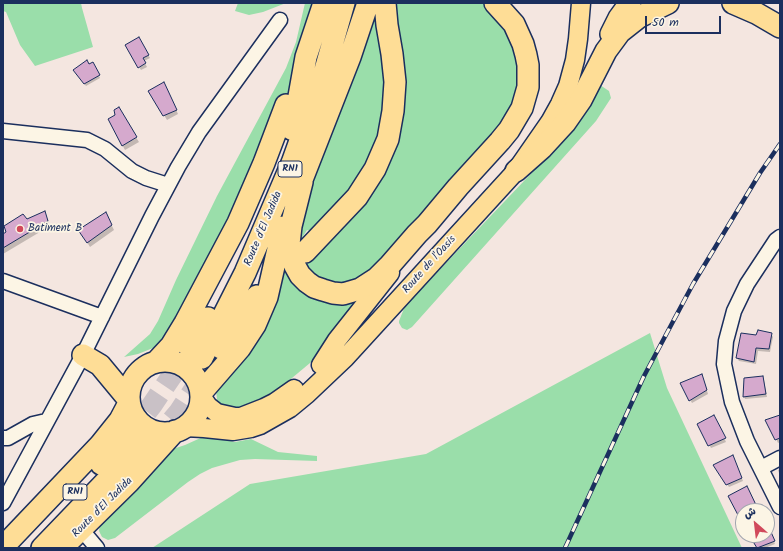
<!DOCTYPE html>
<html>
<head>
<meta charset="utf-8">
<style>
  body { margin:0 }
  #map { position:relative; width:783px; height:551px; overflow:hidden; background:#f4e6e0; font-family:Kalam,"Playpen Sans Arabic",sans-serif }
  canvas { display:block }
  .frame { position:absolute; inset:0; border:4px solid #1b2f5e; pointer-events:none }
  .north { position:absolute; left:735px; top:503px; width:40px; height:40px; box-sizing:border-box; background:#fcf5e5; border:1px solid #a2a6af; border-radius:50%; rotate:332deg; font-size:11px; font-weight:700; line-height:16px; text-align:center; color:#1b2f5e }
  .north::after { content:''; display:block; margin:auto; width:14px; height:18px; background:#d1495b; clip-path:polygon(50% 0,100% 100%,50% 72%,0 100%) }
  .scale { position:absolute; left:645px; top:16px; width:76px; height:18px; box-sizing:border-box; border:2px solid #1b2f5e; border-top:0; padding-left:5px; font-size:12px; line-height:14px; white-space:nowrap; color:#1b2f5e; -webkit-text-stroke:3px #fcf5e5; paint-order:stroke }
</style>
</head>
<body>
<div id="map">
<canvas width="783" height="551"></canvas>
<div class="frame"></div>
<div class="north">ش</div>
<div class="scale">50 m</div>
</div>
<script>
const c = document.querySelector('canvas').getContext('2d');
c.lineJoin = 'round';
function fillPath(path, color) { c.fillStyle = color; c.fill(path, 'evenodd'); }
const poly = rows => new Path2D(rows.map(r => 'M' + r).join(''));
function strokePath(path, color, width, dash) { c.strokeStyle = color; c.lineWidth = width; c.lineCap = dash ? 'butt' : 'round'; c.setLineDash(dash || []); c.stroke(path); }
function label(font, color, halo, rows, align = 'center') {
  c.font = font + ' Kalam,sans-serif'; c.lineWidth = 3.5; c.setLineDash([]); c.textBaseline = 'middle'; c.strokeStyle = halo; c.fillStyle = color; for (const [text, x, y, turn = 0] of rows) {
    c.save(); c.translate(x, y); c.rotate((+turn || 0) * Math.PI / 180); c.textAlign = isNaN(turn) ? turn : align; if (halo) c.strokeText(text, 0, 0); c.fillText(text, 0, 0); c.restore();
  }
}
fillPath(poly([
  [3,3,81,3,82,8,93,47,35,66,20,45,6,12,3,11],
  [238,3,286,3,263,12,249,15,235,11],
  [305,3,315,3,290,89,242,195,170,335,158,346,138,354,124,357,150,334,158,321,176,280,217,196,286,68,296,42],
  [378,3,389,111,364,176,310,231,307,230,297,246,303,206],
  [391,3,489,3,507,24,521,77,509,116,364,279,327,288,303,264,305,261,381,173],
  [600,85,609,91,611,98,596,121,412,327,407,330,402,328,399,323,399,321,405,306,563,140,574,128],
  [282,258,313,298,330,302,364,293,320,352,310,363,286,383,261,400,238,410,224,407,217,400,216,389],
  [650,333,667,388,742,548,152,548,250,484,426,454],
  [205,436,235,442,251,439,278,452,317,456,317,461,255,459,240,460,212,468,200,474,188,482,115,538,108,540,102,537,99,531,100,524,170,450,185,445]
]), '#9adeaa');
fillPath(poly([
  [138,39,150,58,144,61,147,67,141,70,126,45],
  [93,64,100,78,86,86,76,73],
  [166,88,178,114,167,120,150,92],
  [118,109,139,142,125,150,109,120,116,115],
  [45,213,50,226,3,254,3,235,27,220],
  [108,218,114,230,90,247,82,234],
  [771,334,773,337,770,352,758,351,756,364,739,361,737,358],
  [763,377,764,380,767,397,745,399,744,396],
  [703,378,708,394,692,403,681,384],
  [780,416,780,442,778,443,767,420],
  [714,417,726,442,711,448,699,424],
  [734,459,743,481,729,487,715,466],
  [780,469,780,476,778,470],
  [749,490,758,510,743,511,743,516,740,517,730,497],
  [767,525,775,544,765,548,758,548,750,535,767,535]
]), '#0003');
const building = poly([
  [139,37,149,55,143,58,146,63,138,68,125,45,139,37],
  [87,60,89,64,93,62,100,75,84,84,73,70,87,60],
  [164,82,177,110,163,116,148,91,164,82],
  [119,107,137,137,122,146,108,119,115,115,114,110,119,107],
  [45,211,48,221,3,248,3,234,6,232,4,226,23,214,27,219,45,211],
  [106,212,112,225,87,243,78,230,106,212],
  [758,330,772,333,769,349,756,348,754,362,736,358,741,333,756,335,758,330],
  [702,374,707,390,689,401,680,383,702,374],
  [763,376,766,394,743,397,744,378,763,376],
  [714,415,726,438,708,446,697,424,714,415],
  [780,415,780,438,775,440,765,420,780,415],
  [733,455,742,478,726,485,713,465,733,455],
  [747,486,757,507,748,511,743,511,743,513,738,515,728,496,747,486],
  [767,523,775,541,757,548,749,535,767,535,767,523]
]);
fillPath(building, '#d5a9cd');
strokePath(building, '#1b2f5e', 1);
strokePath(poly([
  [128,436,152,405,190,349],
  [152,444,179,412,210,365]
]), '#c9c1c6', 21, [21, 10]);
const minor = poly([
  [3,131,87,140,105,149,132,171,146,178,168,185],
  [780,237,776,240,747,284,734,311,726,341,724,364,732,402,747,441,780,507],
  [3,281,102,317],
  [3,438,8,438,33,424,46,421],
  [761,468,780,458],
  [3,503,83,355,152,216,178,167,199,132,280,20],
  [81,529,97,548]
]);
const major = poly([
  [321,365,337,340,390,273],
  [201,396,208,406,217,413,235,417,241,417,264,408,274,403,294,389],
  [184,427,204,428,233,431,251,428,260,425,290,408,307,394,345,358,516,171,550,122,560,104,568,86,575,60,578,39,581,3]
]);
const highway = poly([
  [733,3,756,13,780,27],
  [611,34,619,18,630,3],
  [291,129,296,113,306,57,324,3],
  [516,171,542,148,565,123,581,100,606,51,620,32,639,17,668,3],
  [302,182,291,226,289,244,292,257,295,266,300,275,307,282,314,287,323,290,333,293,343,294,360,289,377,278,390,265,417,234,427,224,458,187,500,141,509,130,522,108,528,87,528,65,526,55,523,44,514,24,495,3],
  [296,195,350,57,368,3],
  [305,252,357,197,375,169,388,139,393,111,395,82,392,54,387,25,385,3],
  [221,348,236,323,257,296],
  [190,349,208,318],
  [83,355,100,365,129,400],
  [202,358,245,273,292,163,323,77,344,3],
  '129 397a36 36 0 1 1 72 0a36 36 0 1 1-72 0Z',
  [157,361,171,346,185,323,238,223,264,163,286,105],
  [201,393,240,348,255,325,267,297,283,227],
  [101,464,128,436],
  [3,547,100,445,120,420,129,403],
  [42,548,141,445],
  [62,548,129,482,175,431]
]);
strokePath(minor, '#1b2f5e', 17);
strokePath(major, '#1b2f5e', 21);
strokePath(highway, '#1b2f5e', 24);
strokePath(minor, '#fcf5e5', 14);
strokePath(major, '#fedd96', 18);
strokePath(highway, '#fedd96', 21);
const rail = poly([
  [565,548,644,376,693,284,760,173,780,144]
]);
strokePath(rail, '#1b2f5e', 4.5);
strokePath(rail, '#fcf5e5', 3, [9]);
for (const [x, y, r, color] of [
  [20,229,4,"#d1495b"]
]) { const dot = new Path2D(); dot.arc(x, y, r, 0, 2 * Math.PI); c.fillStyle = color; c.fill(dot); strokePath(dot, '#fcf5e5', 1.5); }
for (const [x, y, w] of [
  [290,169,24],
  [75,492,24]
]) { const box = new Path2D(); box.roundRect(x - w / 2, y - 8, w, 16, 3); c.fillStyle = '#fcf5e5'; c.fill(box); strokePath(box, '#1b2f5e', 1); }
label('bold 10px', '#1b2f5e', null, [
  ["RN1",290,169],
  ["RN1",75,492]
]);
label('11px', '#1b2f5e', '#fcf5e5', [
  ["Batiment B",28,229]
], 'left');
label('11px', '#1b2f5e', '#fcf5e5', [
  ["Route d'El Jadida",264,229,-67],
  ["Route de l'Oasis",430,265,-48],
  ["Route d'El Jadida",103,508,-45]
]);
</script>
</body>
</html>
